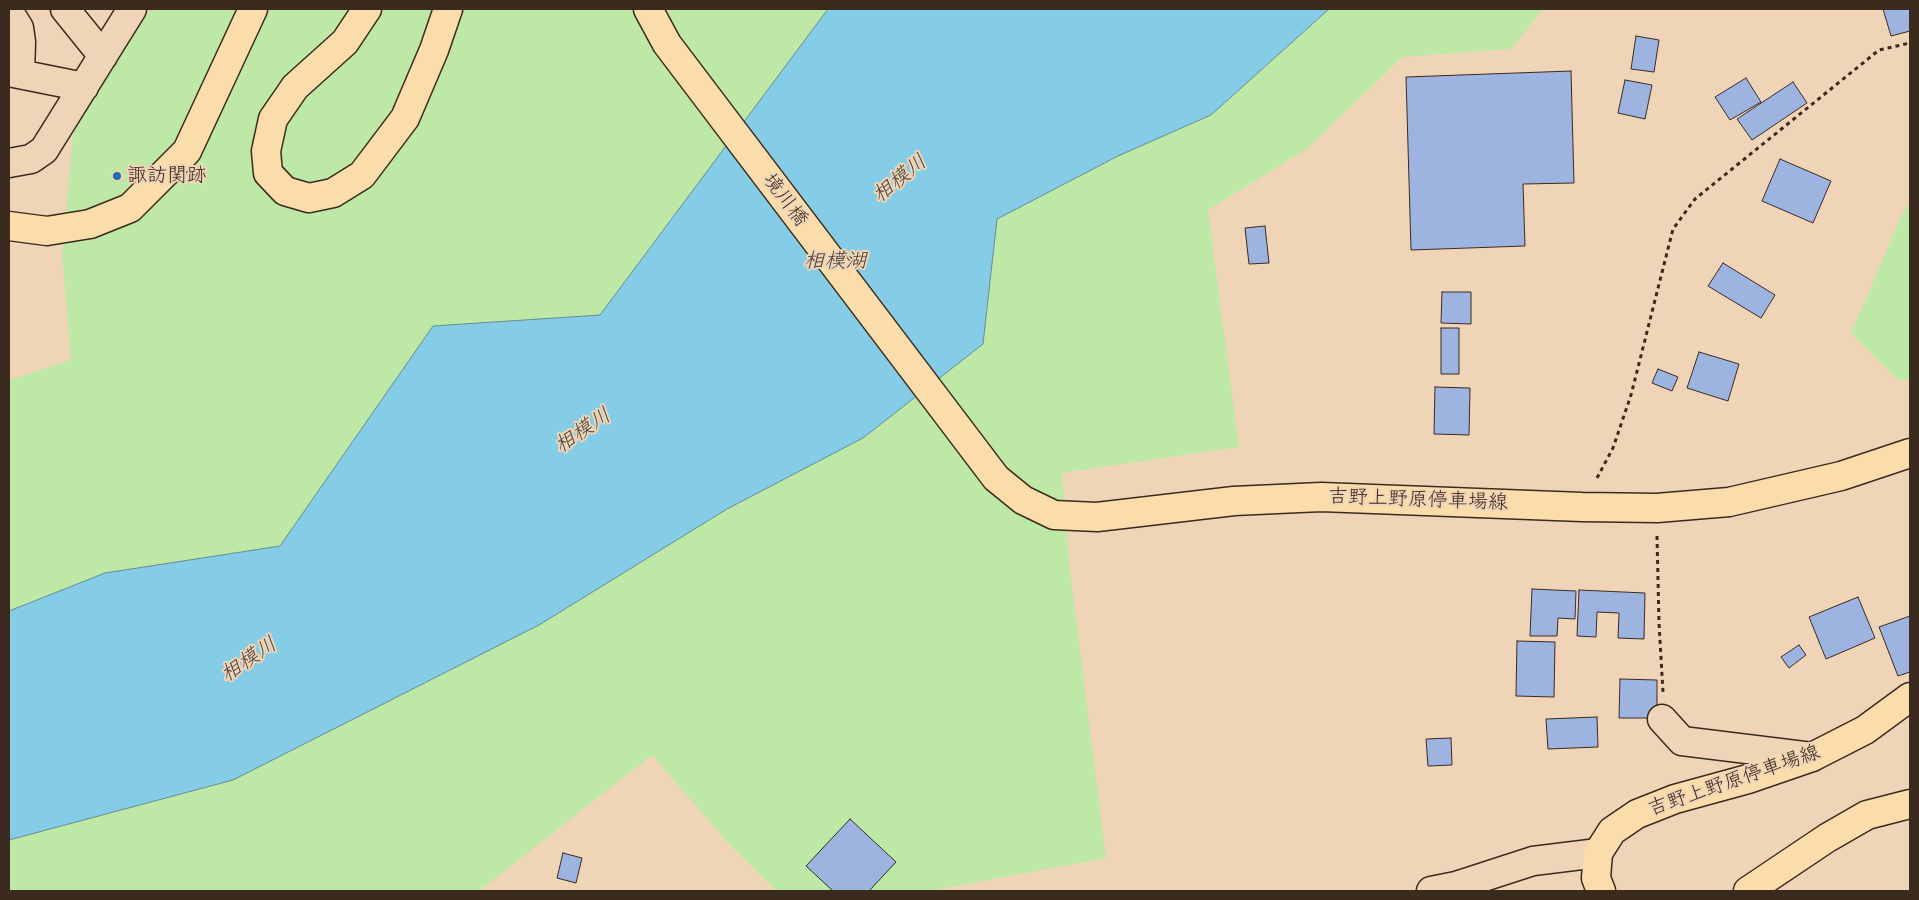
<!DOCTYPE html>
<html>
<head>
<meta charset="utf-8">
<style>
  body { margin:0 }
  #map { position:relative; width:1919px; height:900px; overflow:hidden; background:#f0d4b7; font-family:Caveat,sans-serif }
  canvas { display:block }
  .frame { position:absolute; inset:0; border:10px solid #3b2a1e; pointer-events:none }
</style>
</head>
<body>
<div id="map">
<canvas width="1919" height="900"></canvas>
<div class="frame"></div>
</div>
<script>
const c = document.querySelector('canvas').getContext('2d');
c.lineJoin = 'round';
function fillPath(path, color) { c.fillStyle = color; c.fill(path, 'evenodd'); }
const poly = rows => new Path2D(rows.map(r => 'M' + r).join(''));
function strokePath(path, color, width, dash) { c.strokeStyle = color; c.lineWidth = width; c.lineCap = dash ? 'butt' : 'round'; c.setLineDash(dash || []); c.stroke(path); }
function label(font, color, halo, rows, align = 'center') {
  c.font = font + ' Caveat,"Klee One",sans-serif'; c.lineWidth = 4; c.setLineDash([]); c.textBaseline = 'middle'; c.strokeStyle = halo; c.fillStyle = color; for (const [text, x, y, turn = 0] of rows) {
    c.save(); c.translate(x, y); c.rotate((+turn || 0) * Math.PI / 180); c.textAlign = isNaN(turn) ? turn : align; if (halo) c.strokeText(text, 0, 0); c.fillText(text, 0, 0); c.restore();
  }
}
fillPath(poly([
  [151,9,829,9,600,315,386,534,9,622,9,380,71,360,62,254,74,124],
  [1329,9,1543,9,1511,49,1402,57,1307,149,1208,210,1239,447,1062,473,1070,571,1106,858,929,891,777,891,729,844,652,755,479,891,9,891,9,840,233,780,539,625,727,509,863,438,983,344,997,219,1118,156,1211,115],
  [1910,203,1910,380,1898,380,1851,333,1904,210]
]), '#bde8a5');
const water = poly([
  [828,9,1329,9,1211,115,1118,156,997,219,983,344,863,438,727,509,539,625,233,780,9,840,9,611,105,573,280,546,433,326,600,315,828,9]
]);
fillPath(water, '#85cce6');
strokePath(water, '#678b96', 1);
const building = poly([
  [1883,9,1910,9,1910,31,1891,36,1883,9],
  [1636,36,1659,40,1654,72,1631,69,1636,36],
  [1571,71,1574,183,1523,184,1525,246,1411,250,1406,77,1571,71],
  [1746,78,1761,102,1730,120,1715,97,1746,78],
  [1625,80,1652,85,1645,119,1618,113,1625,80],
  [1793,82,1807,103,1752,140,1737,119,1793,82],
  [1780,159,1831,181,1813,223,1762,201,1780,159],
  [1265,226,1269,263,1249,264,1245,228,1265,226],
  [1723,263,1775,295,1761,318,1708,286,1723,263],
  [1442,292,1471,292,1471,324,1441,323,1442,292],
  [1441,328,1459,328,1459,374,1441,374,1441,328],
  [1699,352,1739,364,1728,401,1687,388,1699,352],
  [1658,369,1678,377,1672,391,1652,383,1658,369],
  [1435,387,1470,388,1469,435,1434,434,1435,387],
  [1532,589,1576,591,1575,619,1558,618,1557,636,1530,636,1532,589],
  [1579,590,1645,593,1644,639,1618,638,1619,613,1597,612,1596,637,1577,636,1579,590],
  [1858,597,1875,638,1826,659,1809,617,1858,597],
  [1910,616,1910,672,1898,676,1879,627,1910,616],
  [1517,641,1555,642,1554,697,1516,696,1517,641],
  [1799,645,1806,655,1789,668,1781,657,1799,645],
  [1620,679,1657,680,1657,718,1619,718,1620,679],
  [1597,717,1598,747,1548,749,1546,719,1597,717],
  [1451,738,1452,765,1428,766,1426,739,1451,738],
  [850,819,896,862,869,891,833,891,806,866,850,819],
  [563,853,582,858,576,883,557,878,563,853]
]);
fillPath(building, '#9db4e1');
strokePath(building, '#3b2a1e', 1);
const minor = poly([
  [65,9,103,56],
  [9,12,19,28,21,42,20,74],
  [9,72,84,87],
  [9,163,31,159,44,150,132,9],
  [1662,719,1682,741,1812,757],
  [1431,891,1456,886,1533,861,1598,853]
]);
const major = poly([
  [367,9,345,42,295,87,273,119,266,151,268,173,285,191,309,198,333,193,362,175,405,118,434,50,448,9],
  [648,9,667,44,996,478,1023,500,1054,515,1097,517,1234,501,1321,497,1582,507,1657,508,1729,502,1841,476,1910,453],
  [9,226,47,231,90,224,130,208,187,151,253,9],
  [1601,891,1596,878,1598,853,1612,831,1637,814,1675,799,1748,779,1812,757,1865,730,1910,697],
  [1748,891,1827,838,1867,815,1910,804]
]);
strokePath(minor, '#3b2a1e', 31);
strokePath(major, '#3b2a1e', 31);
strokePath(poly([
  [1597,478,1613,448,1631,395,1673,229,1695,199,1879,50,1910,43],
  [1657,536,1659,623,1663,692]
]), '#3b2a1e', 3, [4, 4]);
strokePath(minor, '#f0d4b7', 28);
strokePath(major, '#faddab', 28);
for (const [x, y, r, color] of [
  [117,176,5,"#1f6fb2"]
]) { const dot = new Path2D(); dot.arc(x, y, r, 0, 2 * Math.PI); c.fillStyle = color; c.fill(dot); strokePath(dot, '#f0d4b7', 2); }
label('20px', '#3b2a1e', '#f0d4b7', [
  ["諏訪関跡",127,176]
], 'left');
label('20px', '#3b2a1e', '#f0d4b7', [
  ["境川橋",785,200,53],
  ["吉野上野原停車場線",1418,500,2],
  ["吉野上野原停車場線",1734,781,-19]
]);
label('italic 21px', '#46423c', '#f0d4b7', [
  ["相模川",900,179,-39],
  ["相模湖",835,261],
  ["相模川",583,431,-34],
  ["相模川",249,660,-34]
]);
</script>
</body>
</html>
